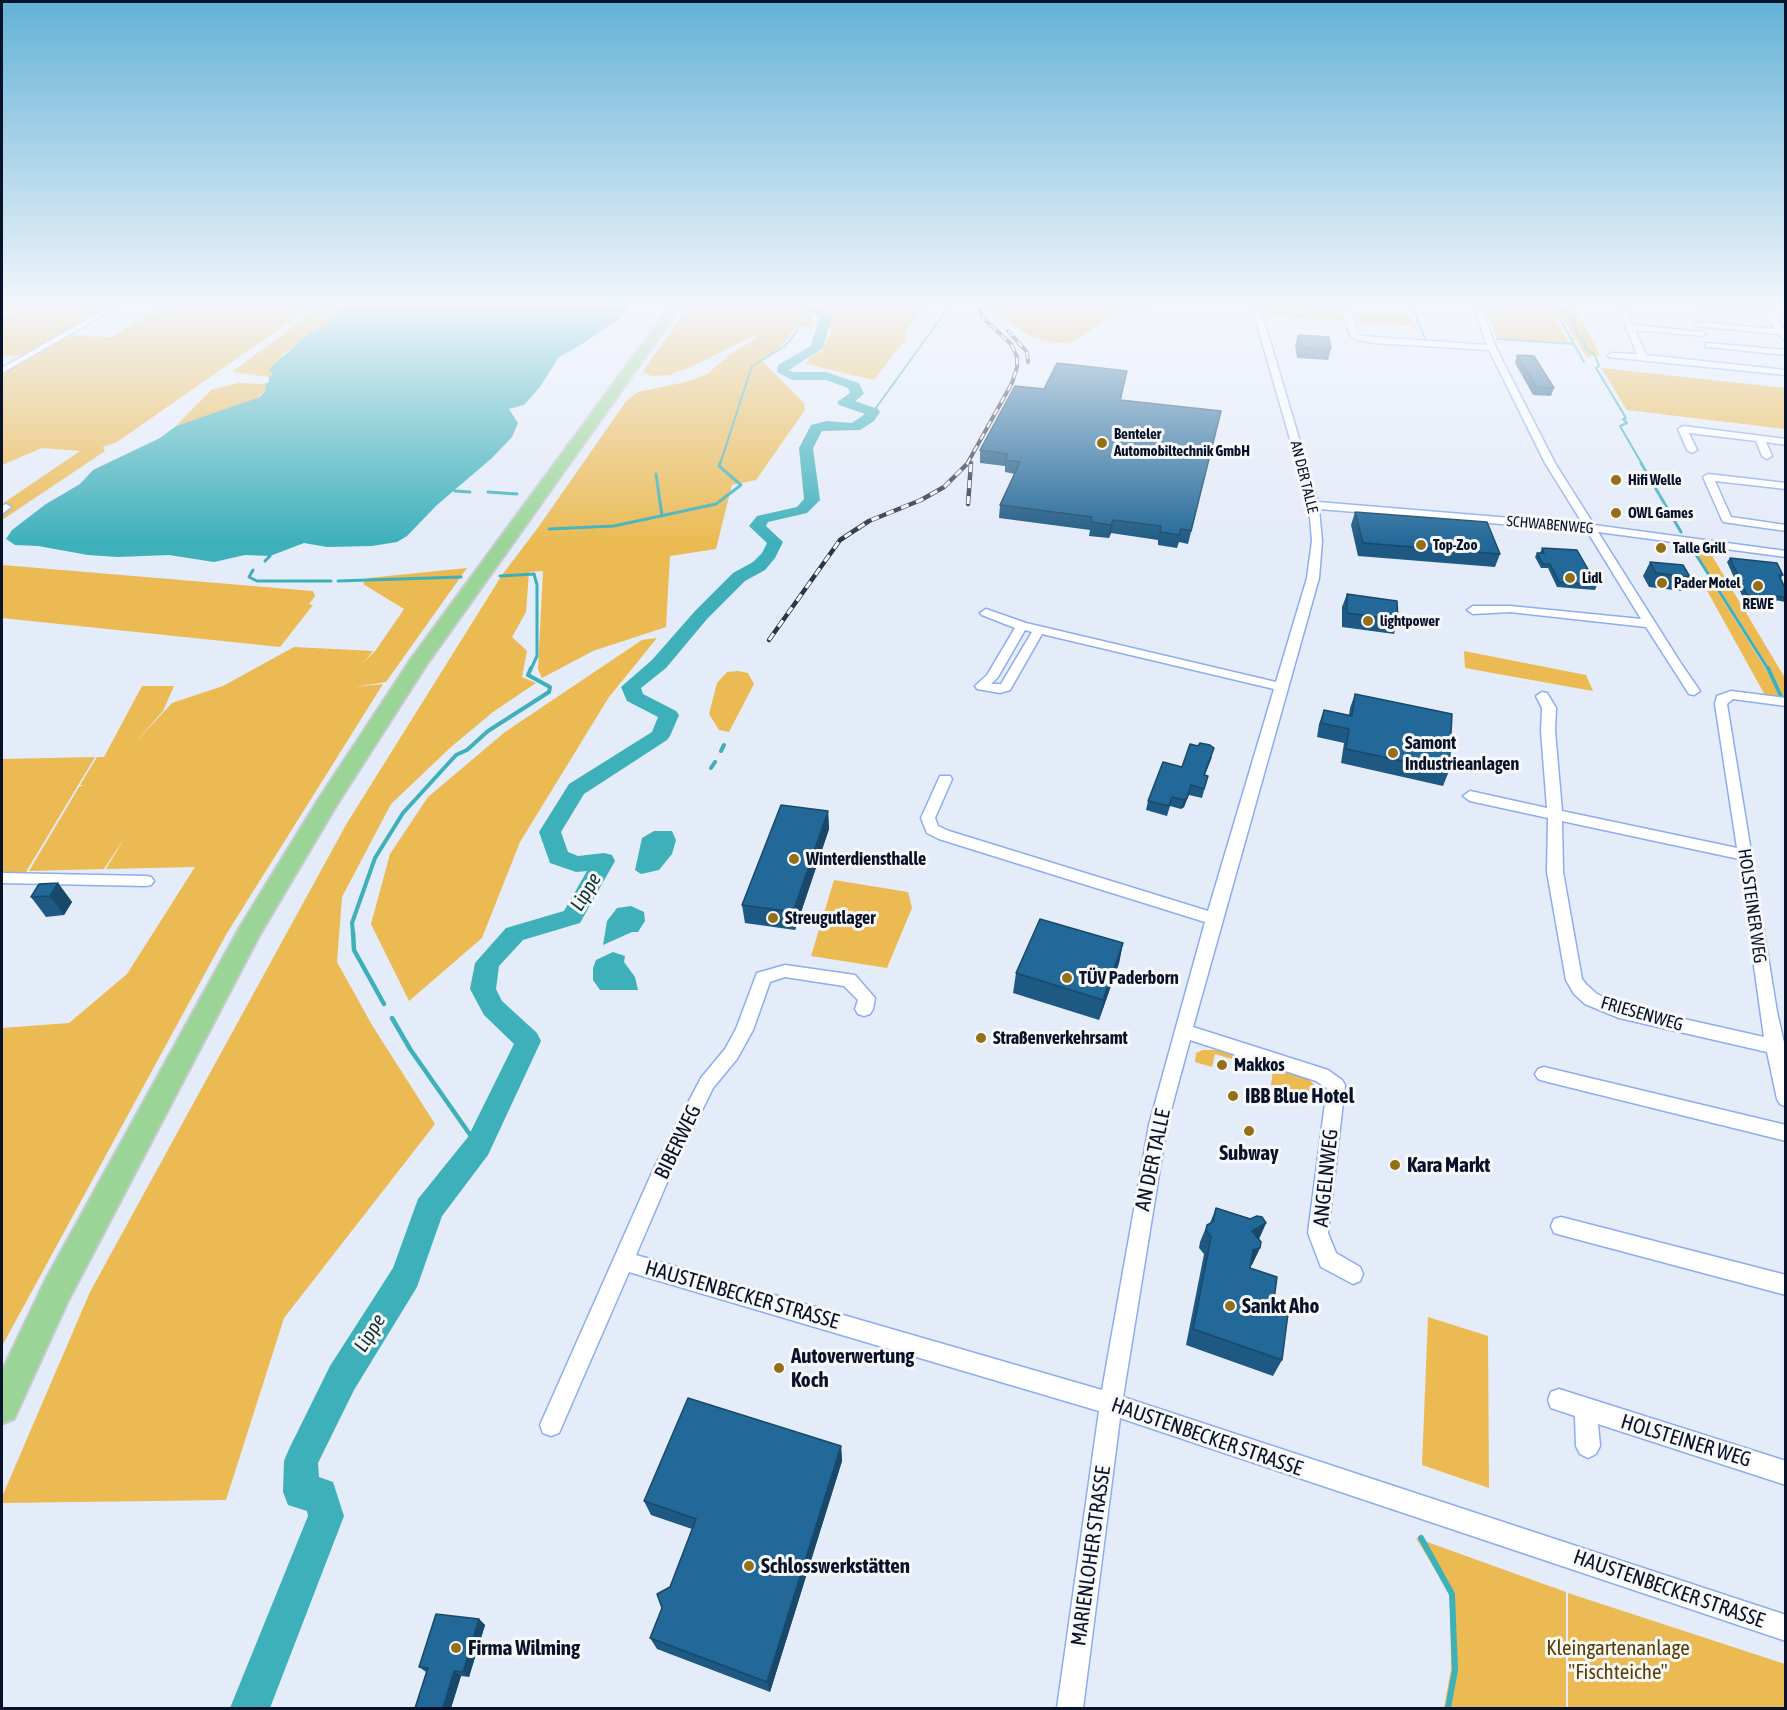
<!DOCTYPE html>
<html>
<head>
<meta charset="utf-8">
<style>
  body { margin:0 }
  #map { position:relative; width:1787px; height:1710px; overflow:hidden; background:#e4ebf9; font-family:"Asap Condensed",sans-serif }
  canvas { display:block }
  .frame { position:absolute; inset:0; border:3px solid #08132b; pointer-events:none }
</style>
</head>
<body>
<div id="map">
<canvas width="1787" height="1710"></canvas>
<div class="frame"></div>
</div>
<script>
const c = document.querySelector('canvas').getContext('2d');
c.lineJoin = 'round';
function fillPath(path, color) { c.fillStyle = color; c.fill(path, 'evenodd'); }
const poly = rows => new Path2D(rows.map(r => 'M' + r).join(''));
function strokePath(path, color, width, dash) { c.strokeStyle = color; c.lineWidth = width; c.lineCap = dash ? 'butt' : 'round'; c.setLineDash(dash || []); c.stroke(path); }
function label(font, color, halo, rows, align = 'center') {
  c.font = font + ' "Asap Condensed",sans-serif'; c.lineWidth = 6; c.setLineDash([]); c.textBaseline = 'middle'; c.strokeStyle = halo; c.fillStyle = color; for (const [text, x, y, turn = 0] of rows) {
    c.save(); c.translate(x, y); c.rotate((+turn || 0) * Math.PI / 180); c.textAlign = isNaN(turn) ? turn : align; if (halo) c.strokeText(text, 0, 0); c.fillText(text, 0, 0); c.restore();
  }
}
fillPath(poly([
  [2,304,117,304,24,356,2,355,2,319,17,311,2,309],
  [169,304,315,304,117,442,103,447,105,451,2,520,2,504,80,451,42,448,2,465,2,374,67,335,111,337],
  [323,304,346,304,340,307,329,324,282,355,282,359,274,363,273,374,269,377,232,372],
  [690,304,811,304,812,326,796,327,782,346,762,361,804,403,805,410,756,480,732,485,716,549,670,556,666,627,593,651,542,678,538,669,543,571,529,572,526,612,512,637,527,651,522,677,536,683,493,712,451,747,391,804,342,897,337,962,372,1025,435,1124,284,1318,226,1500,2,1503,2,1497,90,1292,347,823,502,575,537,529,627,400,638,392,686,382,707,374,732,353,759,336,756,335,747,339,691,367,669,375,651,376,643,371],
  [824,304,927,304,905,332,905,340,874,380,806,364,809,358,822,350,832,330,825,324,830,314,822,311],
  [986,304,1122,304,1121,309,1148,311,1142,314,1122,312,1110,317,1073,342,1054,343,1032,337,996,314],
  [1263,304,1339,304,1346,321,1266,316],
  [1485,304,1547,304,1553,314,1548,304,1573,304,1600,355,1587,357,1559,312,1563,321,1556,321,1569,343,1497,339],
  [1354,313,1411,316,1420,336,1413,326,1357,322],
  [1601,368,1785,388,1785,429,1627,410],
  [237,383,265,384,266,390,256,399,176,426,211,390],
  [1691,544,1708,549,1785,678,1785,700,1774,676],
  [2,565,313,591,315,596,309,604,313,605,280,647,2,618],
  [467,568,386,682,354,687,383,684,227,933,2,1346,2,1028,69,1023,127,974,195,867,106,869,125,837,104,869,29,871,79,787,83,785,80,785,97,757,104,757,142,686,174,686,163,711,132,746,172,703,223,686,294,647,373,651,363,663,376,650,404,609,363,584,368,578],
  [1700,578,1710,580,1770,676,1781,699,1766,697],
  [657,638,609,697,520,842,482,938,409,1001,371,924,390,854,428,797,505,732,642,640],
  [1464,651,1586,675,1593,691,1465,668],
  [738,671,748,673,754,684,729,732,719,730,709,714,717,683,727,672],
  [95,757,26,872,2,872,2,759],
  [834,880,908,892,912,908,887,968,811,956],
  [1203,1050,1215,1050,1241,1055,1241,1058,1236,1057,1235,1060,1215,1054,1212,1067,1195,1062,1196,1053],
  [1246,1057,1305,1075,1316,1087,1323,1101,1271,1085,1273,1070,1252,1064,1252,1062,1246,1060],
  [1428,1317,1488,1336,1489,1488,1422,1465],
  [1416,1538,1566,1592,1566,1708,1444,1708,1451,1669,1450,1594],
  [1568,1593,1785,1664,1785,1708,1568,1708]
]), '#ebba52');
fillPath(poly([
  [346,304,632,304,619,319,579,346,559,357,540,387,524,405,509,409,518,423,512,437,492,458,437,505,407,536,397,542,372,546,327,547,304,543,270,556,245,555,214,562,169,555,118,557,88,555,38,546,15,545,6,539,12,530,46,504,80,484,93,470,160,438,176,426,260,397,266,390,265,384,269,382,269,377,273,374,269,370,272,366,309,334,329,324,340,307],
  [654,831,672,831,676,840,672,854,659,870,641,874,635,870,642,838],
  [631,906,644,912,645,921,638,932,632,932,603,945,607,921,617,908],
  [613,952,625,956,624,962,635,977,638,990,600,990,593,980,593,968,596,960]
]), '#3db0ba');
strokePath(poly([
  [1564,304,1567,306,1563,309,1575,318,1573,320,1578,335,1586,344,1585,348,1595,355,1599,366,1596,368,1626,418,1623,419,1627,423,1620,426,1642,464],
  [1411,307,1415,314],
  [1416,316,1426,341],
  [1561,321,1584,362],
  [1497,339,1574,344],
  [873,412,951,304],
  [720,464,752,366,785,346,797,331]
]), '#3db0ba', 2);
strokePath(poly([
  [1641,463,1681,532],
  [656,474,662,516],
  [455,491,470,492],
  [488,492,517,494],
  [549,529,614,526,716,504,741,485,719,466,720,463],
  [1690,545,1768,669],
  [265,561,270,556],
  [253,570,249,577,257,581,331,581],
  [500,576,534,574,537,585,537,656,531,669],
  [338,581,461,577]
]), '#3db0ba', 3);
strokePath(poly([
  [1768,668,1786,707],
  [721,751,724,745],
  [711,768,715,762],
  [353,933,352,923,375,858,403,813,456,755,467,750,488,731,549,692,550,687,528,675,531,668]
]), '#3db0ba', 4);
strokePath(poly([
  [353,932,354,950,384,1004],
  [392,1018,410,1049,478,1146]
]), '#3db0ba', 4.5);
strokePath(poly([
  [1421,1538,1452,1594,1455,1670,1448,1708]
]), '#3db0ba', 6);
fillPath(poly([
  [810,304,821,304,820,308,822,311,832,316,823,348,789,370,794,372,826,372,859,383,864,394,855,401,878,409,880,412,874,421,860,430,822,431,813,448,820,500,807,513,768,522,766,526,783,542,775,558,765,570,745,581,707,619,666,668,641,688,643,694,676,711,679,715,670,736,667,740,584,794,561,832,568,852,578,856,604,853,612,855,615,861,580,923,523,940,499,966,496,989,502,1001,537,1033,541,1041,488,1155,442,1216,417,1287,354,1390,318,1463,319,1477,333,1482,344,1516,270,1708,230,1708,308,1516,307,1511,288,1505,283,1492,284,1461,289,1449,330,1366,393,1268,418,1199,468,1137,514,1044,484,1015,470,989,475,963,506,928,564,911,587,871,576,872,550,863,539,832,569,784,652,732,658,717,627,701,621,687,652,660,695,611,733,573,753,562,762,553,767,543,749,526,757,516,797,507,804,499,799,448,811,425,827,421,852,423,865,414,839,405,837,402,850,393,848,388,826,380,792,380,777,372,778,365,811,346,819,318,810,310,810,304]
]), '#3db0ba');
const minor = poly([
  [114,304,123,304,2,373,2,368,114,304],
  [1251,304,1259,304,1318,502,1583,524,1545,463,1489,350,1375,343,1357,340,1350,335,1340,304,1348,304,1358,334,1362,336,1487,345,1472,304,1480,304,1496,348,1555,463,1594,525,1786,551,1786,557,1598,532,1680,662,1700,691,1694,695,1689,694,1646,627,1510,612,1473,614,1467,610,1473,606,1510,606,1641,619,1587,531,1319,509,1322,541,1319,578,1193,1027,1328,1070,1342,1080,1345,1085,1328,1233,1336,1253,1360,1267,1363,1274,1360,1281,1353,1284,1321,1267,1308,1233,1327,1088,1316,1081,1190,1040,1167,1125,1123,1397,1786,1615,1786,1641,1120,1418,1083,1708,1057,1708,1099,1411,629,1272,559,1433,551,1436,543,1433,540,1425,654,1168,701,1078,725,1049,736,1029,757,973,785,965,855,975,875,998,873,1009,870,1014,864,1016,858,1014,855,1009,858,1000,844,986,785,977,770,982,753,1030,737,1059,713,1088,672,1171,636,1255,1102,1390,1149,1125,1205,922,939,839,927,833,921,818,940,776,950,776,952,779,935,818,938,826,949,831,1208,911,1274,689,1042,634,1010,690,1000,693,977,689,975,686,987,675,1015,628,982,615,980,613,986,609,1026,623,1276,682,1307,578,1312,541,1309,505,1251,304],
  [1025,630,1032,632,1001,684,991,684,998,677,1025,630],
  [1617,304,1625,304,1633,325,1703,332,1707,334,1703,336,1635,330,1646,355,1786,370,1786,375,1609,357,1608,355,1612,353,1637,354,1617,304],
  [1696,304,1720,304,1772,311,1786,333,1786,342,1778,334,1695,326,1694,324,1698,322,1775,329,1766,315,1696,304],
  [1706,343,1786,350,1786,355,1709,347,1706,347,1706,343],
  [1683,426,1786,439,1786,445,1766,442,1772,456,1767,459,1762,456,1756,441,1689,433,1697,450,1692,453,1687,450,1678,429,1683,426],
  [1708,474,1786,483,1786,489,1715,481,1731,517,1786,525,1786,531,1723,522,1703,477,1708,474],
  [6,504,11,507,2,514,2,506,6,504],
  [1731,691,1786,698,1786,706,1733,699,1727,704,1777,1012,1785,1047,1786,1107,1780,1104,1777,1099,1767,1052,1619,1018,1585,1004,1574,994,1566,980,1547,872,1548,818,1470,801,1463,796,1470,791,1547,808,1541,731,1542,708,1536,696,1542,692,1547,693,1556,708,1555,731,1562,811,1737,848,1715,704,1717,696,1731,691],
  [1562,821,1739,859,1764,1037,1622,1005,1597,994,1586,984,1582,979,1563,872,1562,821],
  [2,873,146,876,151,877,154,881,151,885,146,886,2,883,2,873],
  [1544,1067,1786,1125,1786,1141,1544,1081,1538,1079,1535,1074,1538,1069,1544,1067],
  [1561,1217,1786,1275,1786,1295,1561,1235,1554,1233,1551,1226,1554,1219,1561,1217],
  [1559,1389,1786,1461,1786,1485,1598,1424,1600,1446,1596,1454,1588,1458,1580,1454,1576,1446,1575,1416,1551,1408,1548,1400,1551,1392,1559,1389]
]);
const highway = poly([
  [672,304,683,304,427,664,336,806,259,936,68,1301,14,1419,2,1424,2,1371,46,1279,240,927,318,800,411,659,672,304]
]);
strokePath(minor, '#8cadef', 3);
strokePath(highway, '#c9cbd0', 4);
fillPath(minor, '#fff');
fillPath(highway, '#9ad597');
const railFar1 = poly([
  [1008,331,1027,352,1028,362],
  [967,464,1012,383,1017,367,1017,357,1011,344,984,319,977,304]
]);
const rail = poly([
  [968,504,971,463],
  [769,640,840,540,869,521,921,500,944,487,968,463]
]);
strokePath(railFar1, '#2a344a', 4);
strokePath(rail, '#2a344a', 4.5);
strokePath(railFar1, '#f8f8f8', 2, [7]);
strokePath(rail, '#f8f8f8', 3, [8]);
fillPath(poly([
  [1298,335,1331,349,1328,360,1297,358,1295,346],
  [1517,355,1554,388,1551,396,1533,395,1515,363],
  [1127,371,1121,400,1221,411,1188,544,1179,542,1177,548,1158,545,1158,540,1111,533,1109,538,1089,536,1090,530,999,518,1000,505,1015,474,1005,472,1005,466,980,463,980,450,1044,389],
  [1355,512,1500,554,1495,567,1358,556,1351,525],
  [1542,548,1597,585,1595,590,1557,587,1548,568,1541,568,1535,557,1537,553,1540,553],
  [1730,558,1783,575,1781,578,1785,588,1785,602,1776,600,1774,604,1744,600,1727,562],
  [1650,562,1690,577,1682,591,1649,587,1643,576],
  [1347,594,1398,620,1394,634,1342,627,1342,607],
  [1355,694,1449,771,1443,786,1341,763,1344,743,1317,737,1319,724,1324,710,1349,715,1350,708],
  [1198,746,1212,757,1205,775,1208,776,1202,798,1189,795,1184,807,1181,809,1170,806,1167,816,1146,810,1148,801,1182,767],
  [828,811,829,829,795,930,745,923,742,905],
  [58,883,72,902,64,915,46,917,31,897],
  [1123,943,1119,963,1099,1020,1013,993,1016,973],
  [1216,1208,1266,1223,1259,1239,1260,1248,1250,1268,1274,1300,1282,1360,1273,1376,1186,1345,1204,1254,1199,1248,1200,1242,1207,1225,1210,1223],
  [841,1446,842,1461,770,1692,657,1649,650,1638,692,1529,651,1515,644,1501],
  [479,1619,485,1625,469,1677,461,1676,451,1708,415,1708,426,1672,419,1667]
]), '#1d5983');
fillPath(poly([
  [1113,520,1111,533,1109,538,1111,525],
  [1191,785,1184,807,1181,809,1184,800],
  [828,811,829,829,795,930,793,912],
  [58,883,72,902,64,915,50,896],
  [1123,943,1119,963,1099,1020,1103,1000],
  [1266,1223,1258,1241,1252,1231],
  [1260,1248,1252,1265,1245,1268,1253,1250],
  [841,1446,842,1461,770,1692,767,1682],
  [479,1619,485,1625,469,1677,463,1672],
  [454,1671,461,1676,451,1708,443,1708]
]), '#18496a');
const building = poly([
  [1298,335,1329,337,1331,349,1300,347,1298,335],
  [1517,355,1534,356,1554,388,1536,387,1517,355],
  [1057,363,1127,371,1120,400,1221,411,1191,531,1181,529,1179,535,1160,532,1161,526,1113,520,1111,525,1091,522,1092,517,1000,505,1020,462,1005,460,1008,454,980,450,1015,386,1044,389,1057,363],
  [1355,512,1487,522,1500,554,1363,543,1355,512],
  [1542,548,1577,550,1597,585,1559,582,1550,564,1543,564,1537,553,1544,553,1542,548],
  [1730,558,1777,563,1783,575,1779,575,1785,588,1785,597,1777,596,1777,600,1747,595,1730,558],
  [1650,562,1683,565,1690,577,1656,573,1650,562],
  [1347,594,1397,601,1398,620,1347,613,1347,594],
  [1355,694,1452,714,1449,771,1346,749,1349,729,1321,723,1324,710,1352,716,1355,694],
  [1200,743,1210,745,1214,748,1204,775,1208,776,1204,789,1191,785,1187,798,1184,800,1172,797,1169,806,1148,801,1163,762,1182,767,1190,744,1198,746,1200,743],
  [781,805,828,811,793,912,742,905,781,805],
  [58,883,50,896,31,897,39,884,58,883],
  [1040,919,1123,943,1103,1000,1016,973,1040,919],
  [1216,1208,1250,1219,1257,1216,1262,1217,1266,1223,1252,1231,1261,1242,1260,1248,1253,1250,1250,1268,1277,1277,1274,1300,1289,1306,1282,1360,1193,1329,1211,1237,1206,1230,1207,1225,1213,1222,1216,1208],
  [688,1398,841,1446,767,1682,650,1638,662,1608,657,1594,670,1587,696,1519,644,1501,688,1398],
  [436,1614,479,1619,463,1672,454,1671,443,1708,415,1708,428,1668,419,1667,436,1614]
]);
fillPath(building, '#226898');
strokePath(building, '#18496a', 1.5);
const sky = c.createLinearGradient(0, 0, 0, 544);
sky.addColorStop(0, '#63b2d6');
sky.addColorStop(0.56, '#f3f6fc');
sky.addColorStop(1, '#f3f6fc00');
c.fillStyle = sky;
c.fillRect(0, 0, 1787, 544);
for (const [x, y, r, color] of [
  [1102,443,6,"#936f17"],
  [1616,480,6,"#936f17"],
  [1616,513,6,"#936f17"],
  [1421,545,6,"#936f17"],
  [1661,548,6,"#936f17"],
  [1570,578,6,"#936f17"],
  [1662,583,6,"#936f17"],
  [1758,586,6,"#936f17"],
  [1368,621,6,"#936f17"],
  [1393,753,6,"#936f17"],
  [794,859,6,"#936f17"],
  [773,918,6,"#936f17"],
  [1067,978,6,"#936f17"],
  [981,1038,6,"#936f17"],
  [1222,1065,6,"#936f17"],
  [1233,1096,6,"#936f17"],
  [1249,1131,6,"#936f17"],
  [1395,1165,6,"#936f17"],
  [1230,1306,6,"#936f17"],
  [779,1368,6,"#936f17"],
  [749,1566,6,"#936f17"],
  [456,1648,6,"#936f17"]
]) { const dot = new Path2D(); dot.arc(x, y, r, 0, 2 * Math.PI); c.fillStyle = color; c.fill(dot); strokePath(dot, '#f8f8f8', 2); }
label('bold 15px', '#08132b', '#f8f8f8', [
  ["Benteler",1114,434],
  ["Automobiltechnik GmbH",1114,451],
  ["Hifi Welle",1628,480],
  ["OWL Games",1628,513],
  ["Top-Zoo",1433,545],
  ["Talle Grill",1673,548],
  ["Lidl",1582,578],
  ["Pader Motel",1674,583],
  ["REWE",1758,604,"center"],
  ["lightpower",1380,621]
], 'left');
label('15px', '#08132b', '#f8f8f8', [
  ["AN DER TALLE",1304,477,76],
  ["SCHWABENWEG",1550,525,5]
]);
label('bold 18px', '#08132b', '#f8f8f8', [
  ["Samont",1405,743],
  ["Industrieanlagen",1405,764],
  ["Winterdiensthalle",806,859],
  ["Streugutlager",785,918],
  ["TÜV Paderborn",1079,978],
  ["Straßenverkehrsamt",993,1038],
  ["Makkos",1234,1065]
], 'left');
label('18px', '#08132b', '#f8f8f8', [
  ["HOLSTEINER WEG",1752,906,82],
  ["FRIESENWEG",1642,1014,16]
]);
label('italic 20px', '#113336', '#f8f8f8', [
  ["Lippe",586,892,-59],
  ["Lippe",370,1333,-58]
]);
label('bold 21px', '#08132b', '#f8f8f8', [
  ["IBB Blue Hotel",1245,1096],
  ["Subway",1249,1153,"center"],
  ["Kara Markt",1407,1165],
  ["Sankt Aho",1242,1306],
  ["Autoverwertung",791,1356],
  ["Koch",791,1380],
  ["Schlosswerkstätten",761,1566],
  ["Firma Wilming",468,1648]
], 'left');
label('21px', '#08132b', '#f8f8f8', [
  ["BIBERWEG",678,1142,-64],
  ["AN DER TALLE",1153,1160,-78],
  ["ANGELNWEG",1326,1178,-84],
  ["HAUSTENBECKER STRASSE",742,1295,16],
  ["HAUSTENBECKER STRASSE",1207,1437,19],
  ["HOLSTEINER WEG",1686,1441,17],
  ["MARIENLOHER STRASSE",1091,1556,-82],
  ["HAUSTENBECKER STRASSE",1669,1589,19]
]);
label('21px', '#583f00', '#f8f8f8', [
  ["Kleingartenanlage",1618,1648],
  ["\"Fischteiche\"",1618,1672]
]);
</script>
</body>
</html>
